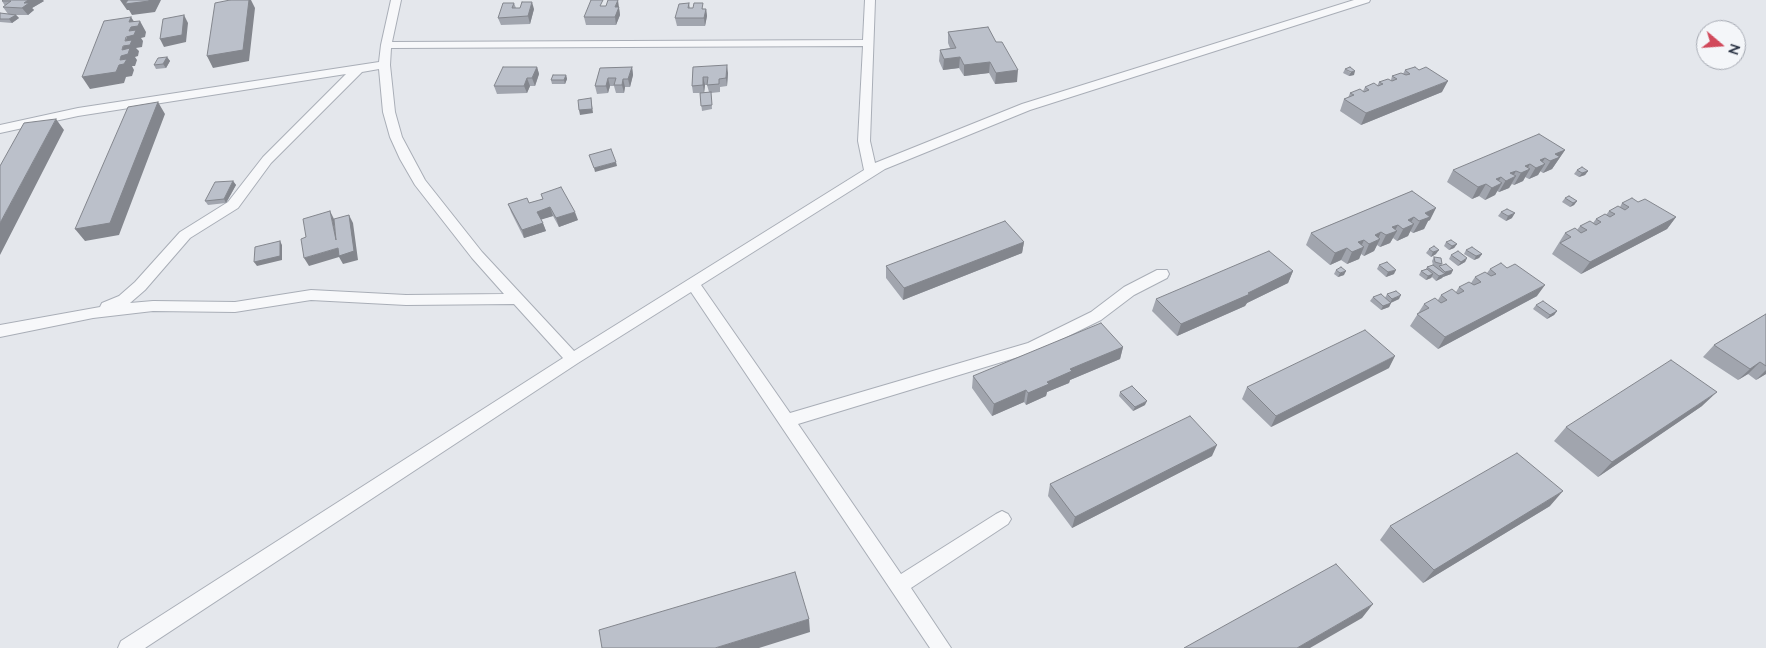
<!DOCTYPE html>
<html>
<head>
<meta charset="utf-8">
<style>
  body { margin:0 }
  #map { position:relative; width:1766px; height:648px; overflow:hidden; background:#e4e7ec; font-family:Mulish,sans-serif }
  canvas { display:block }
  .north { position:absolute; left:1696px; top:20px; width:50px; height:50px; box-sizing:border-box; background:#f4f6f9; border:1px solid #a4a8b1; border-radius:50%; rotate:108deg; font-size:14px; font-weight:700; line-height:20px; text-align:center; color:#2b3445 }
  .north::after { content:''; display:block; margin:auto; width:18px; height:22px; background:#d1495b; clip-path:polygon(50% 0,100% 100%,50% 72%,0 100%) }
</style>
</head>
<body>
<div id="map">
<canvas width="1766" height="648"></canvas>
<div class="north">N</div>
</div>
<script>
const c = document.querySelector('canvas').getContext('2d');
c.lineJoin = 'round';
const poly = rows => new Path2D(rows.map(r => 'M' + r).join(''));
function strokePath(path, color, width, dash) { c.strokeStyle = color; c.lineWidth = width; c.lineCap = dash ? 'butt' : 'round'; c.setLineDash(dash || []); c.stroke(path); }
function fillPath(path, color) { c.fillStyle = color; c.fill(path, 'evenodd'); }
const minor = poly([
  [391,0,401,0,392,42,863,40,865,0,875,0,870,141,875,163,1022,104,1354,0,1370,0,1369,2,1030,110,885,169,701,285,790,413,1028,343,1091,312,1124,287,1157,270,1167,270,1169,274,1167,278,1134,295,1101,320,1038,351,798,424,901,574,996,514,1002,511,1008,514,1011,519,1008,524,911,588,951,648,930,648,691,292,578,363,145,648,118,648,121,641,563,358,514,304,406,305,311,300,235,312,153,311,93,318,0,337,0,325,100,307,102,303,119,296,135,282,180,232,228,202,263,157,346,74,78,116,0,133,0,125,78,108,379,62,381,45,391,0],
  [863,46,858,141,864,170,574,351,482,252,425,180,402,137,395,112,390,65,391,48,863,46],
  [379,69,383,112,390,137,400,159,415,185,472,258,504,294,406,295,311,290,235,302,153,301,130,303,145,290,190,238,238,208,271,163,362,72,379,69]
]);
strokePath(minor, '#a9aeb7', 2);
fillPath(minor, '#f7f8fa');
fillPath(poly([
  [2,1,44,1,32,8,34,10,28,15,16,15,19,18,12,23,0,22,0,13,8,14,3,7,5,6],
  [514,3,516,8,534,9,530,24,501,25,498,18],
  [689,3,690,8,706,9,707,16,705,26,677,26,675,18],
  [604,6,619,8,620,15,616,25,586,25,584,17],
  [988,27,1017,82,995,84,989,73,964,76,959,68,943,70,939,61,940,50,950,48,948,43,948,32],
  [167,57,170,61,166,68,156,69,154,65],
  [537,67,539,74,535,86,530,86,527,93,497,94,494,86],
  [632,67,633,75,630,87,625,87,624,93,616,93,614,86,610,86,608,93,597,94,595,86,600,68],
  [693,67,728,73,727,86,720,87,720,92,711,93,712,109,702,111,700,93,709,92,707,85,705,85,704,93,693,93,692,86],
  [1345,69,1354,75,1349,76,1343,73],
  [1405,70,1442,92,1361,125,1340,111,1344,99,1348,98,1350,93,1363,91,1365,87,1377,86,1379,82,1391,80,1392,76,1403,74],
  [566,75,567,79,565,84,552,84,551,80],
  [1565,150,1552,169,1543,173,1540,171,1538,175,1529,179,1525,177,1523,181,1514,185,1512,184,1509,188,1499,192,1497,191,1495,195,1485,200,1479,196,1472,199,1447,182,1453,170],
  [1577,170,1588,171,1585,175,1579,177,1574,174],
  [233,181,236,185,226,203,208,205,205,201],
  [1412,191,1430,220,1428,221,1424,229,1413,233,1410,231,1408,236,1397,241,1393,238,1390,243,1380,247,1377,245,1374,251,1364,256,1361,254,1359,259,1347,264,1341,260,1330,265,1306,245,1311,233],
  [541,194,578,220,559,227,553,216,541,219,546,231,524,238,511,212,508,204,529,203,543,199],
  [1565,198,1577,201,1574,205,1570,207,1562,202],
  [1638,202,1676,217,1667,229,1581,274,1552,254,1565,233,1577,230,1580,226,1593,223,1596,219,1606,215,1609,211,1620,207,1622,203],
  [1501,212,1512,218,1506,221,1498,216],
  [1024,242,1022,253,903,300,886,278,886,266],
  [1446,242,1457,244,1454,248,1449,250,1444,246],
  [1429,249,1436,254,1431,257,1426,253],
  [1466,250,1482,254,1479,258,1474,260,1464,254],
  [1451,255,1467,258,1465,262,1458,266,1449,259],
  [1434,257,1442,264,1441,265,1453,270,1451,274,1443,277,1442,278,1436,281,1432,277,1431,278,1426,280,1419,275,1421,271,1426,269,1427,267,1433,265,1432,261],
  [1379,265,1394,274,1386,277,1377,269],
  [1490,269,1537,296,1438,349,1410,326,1424,304,1438,300,1441,295,1456,292,1459,287,1471,283,1475,277,1487,273],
  [1336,270,1344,275,1338,277,1334,274],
  [1293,271,1288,283,1247,303,1245,306,1177,336,1152,311,1156,299],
  [1387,294,1399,299,1391,303,1389,307,1381,310,1370,301,1373,297,1385,298],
  [1536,305,1557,311,1554,315,1547,319,1533,309],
  [1766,314,1766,374,1756,380,1748,374,1738,380,1703,357,1714,345],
  [1123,347,1120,359,1070,380,1069,383,1047,392,1046,396,1026,405,1024,402,992,416,972,388,973,376],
  [1389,368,1271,427,1242,399,1247,387],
  [1120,392,1145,405,1133,411,1119,396],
  [1702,406,1598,477,1554,441,1566,427],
  [1212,456,1072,528,1048,496,1050,484],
  [1550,506,1423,583,1380,540,1390,526]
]), '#a1a5ae');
fillPath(poly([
  [28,0,43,0,44,1,32,8,34,10,28,15,22,8,24,3],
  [120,0,161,0,155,12,132,15,129,10,127,10],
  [249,0,251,0,255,8,249,61,213,68,207,56],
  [618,0,620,15,616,25,615,17,615,7],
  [532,2,534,9,530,24,528,16],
  [706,9,707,16,705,26,704,18],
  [16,15,19,18,12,23,9,19],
  [184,15,188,23,186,42,164,47,160,39],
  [131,17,137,26,140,21,146,32,145,37,141,38,143,41,142,47,136,48,139,51,138,56,135,57,137,60,135,66,132,66,134,70,132,76,126,77,124,83,90,89,82,77,120,60,122,50,129,31,129,22],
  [167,57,170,61,166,68,163,64],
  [960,57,959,68,943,70,944,59],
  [990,62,989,73,964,76,964,65],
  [727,65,728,73,727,86,726,78],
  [537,67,539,74,535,86,532,78],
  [632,67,633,75,630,87,628,79],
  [1018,70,1017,82,995,84,996,73],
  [1355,71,1354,75,1349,76,1351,72],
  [566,75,567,79,565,84,564,80],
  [703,77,705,85,704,93,703,85],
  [527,78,530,86,527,93,524,86],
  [608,78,610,86,608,93,606,86],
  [623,79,625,87,624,93,622,85],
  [1448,81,1442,92,1361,125,1366,113],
  [591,98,593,113,580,115,579,110],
  [158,102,165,114,119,235,85,241,75,229],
  [56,119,64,130,0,255,0,223],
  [1565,150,1552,169,1543,173,1555,154],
  [1545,158,1540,166,1545,164,1538,175,1529,179,1540,160],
  [616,162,617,166,595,172,594,168],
  [1530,164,1526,171,1530,169,1523,181,1514,185,1525,166],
  [1516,171,1512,178,1516,176,1509,188,1499,192,1510,173],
  [1588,171,1585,175,1579,177,1582,173],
  [1501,177,1496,186,1502,183,1495,195,1485,200,1496,179],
  [233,181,236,185,226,203,224,199],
  [1486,184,1479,196,1472,199,1478,187],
  [1577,201,1574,205,1570,207,1573,203],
  [550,207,553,216,540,220,537,212],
  [1436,208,1430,220,1428,221,1424,229,1413,233,1425,213],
  [330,211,334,219,336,240],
  [575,212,578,220,559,227,556,218],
  [1515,213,1512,218,1506,221,1508,216],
  [349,215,353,223,358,260,343,264,339,257,309,266,304,258,338,248],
  [1414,217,1409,226,1414,224,1408,236,1397,241,1408,220],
  [1676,217,1667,229,1581,274,1590,262],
  [543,223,546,231,524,238,522,230],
  [1398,225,1394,232,1397,231,1390,243,1380,247,1386,235,1392,227],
  [1381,232,1377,241,1380,239,1374,251,1364,256,1369,244,1375,235],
  [1364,240,1360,249,1364,247,1359,259,1347,264,1352,252,1358,242],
  [280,241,282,245,282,260,257,266,254,262],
  [1024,242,1022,253,903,300,904,288],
  [1457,244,1454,248,1449,250,1452,246],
  [1347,248,1341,260,1330,265,1335,253],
  [1439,250,1436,254,1431,257,1433,252],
  [1482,254,1479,258,1474,260,1476,256],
  [1467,258,1465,262,1458,266,1461,262],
  [1396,270,1394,274,1386,277,1388,272],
  [1453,270,1451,274,1443,277,1445,272],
  [1293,271,1288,283,1247,303,1245,306,1177,336,1181,324],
  [1346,271,1344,275,1338,277,1340,273],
  [1433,274,1431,278,1426,280,1428,276],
  [1445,274,1442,278,1436,281,1439,276],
  [1545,285,1537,296,1438,349,1445,337],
  [1401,295,1399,299,1390,303,1392,299],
  [1391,303,1389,307,1381,310,1383,306],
  [1557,311,1554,315,1547,319,1550,315],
  [1123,347,1120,359,1070,380,1069,383,1047,392,1046,396,1026,405,1028,393,1070,369],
  [1395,356,1389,368,1271,427,1276,416],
  [1760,362,1748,374,1738,380,1750,369],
  [1766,370,1766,374,1756,380],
  [1026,390,1024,402,992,416,994,404],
  [1717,392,1702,406,1598,477,1612,462],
  [1147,401,1145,405,1133,411,1135,407],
  [1217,445,1212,456,1072,528,1075,517],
  [1563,491,1550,506,1423,583,1434,570],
  [1373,604,1362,618,1310,648,1297,648],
  [809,619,810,632,759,648,715,648]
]), '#83868d');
const building = poly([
  [3,0,28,0,24,3,29,3,22,8,3,7,11,1,2,1,3,0],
  [128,0,149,0,149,1,125,4,128,0],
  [230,0,249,0,243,50,207,56,215,3,230,0],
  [591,0,603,0,600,6,606,6,608,0,618,0,615,7,619,7,615,17,584,17,591,0],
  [522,2,532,2,528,16,498,18,503,3,514,3,512,8,520,8,522,2],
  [689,3,688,8,693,8,694,3,703,3,702,9,706,9,704,18,675,18,679,4,689,3],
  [0,13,16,15,9,19,0,19,0,13],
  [184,15,182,35,160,39,163,19,184,15],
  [131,17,129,22,140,21,138,26,131,27,129,31,136,30,134,35,126,37,125,41,132,40,130,45,123,46,122,50,130,48,128,54,121,56,120,60,127,59,124,64,119,65,116,72,82,77,104,21,131,17],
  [988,27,996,42,1002,42,1018,70,996,73,990,62,964,65,960,57,944,59,940,50,956,48,948,32,988,27],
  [167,57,163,64,154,65,158,58,167,57],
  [727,65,726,78,719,79,719,84,707,85,708,77,703,77,703,85,692,86,693,67,727,65],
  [503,67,537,67,532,78,527,78,524,86,494,86,503,67],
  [632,67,628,79,623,79,622,85,614,85,616,78,608,78,606,86,595,86,600,68,632,67],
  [1350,67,1355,71,1351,72,1345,69,1350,67],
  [1415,67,1419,70,1426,67,1448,81,1366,113,1344,99,1354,95,1350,93,1360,89,1364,92,1369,90,1365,87,1374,83,1378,86,1383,84,1379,82,1388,79,1392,81,1397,79,1392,76,1401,73,1406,75,1410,74,1405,70,1415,67],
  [553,75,566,75,564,80,551,80,553,75],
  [711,92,712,105,701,106,700,93,711,92],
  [591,98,592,109,579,110,578,100,591,98],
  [158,102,110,223,75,229,128,107,158,102],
  [56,119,0,223,0,166,24,123,56,119],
  [1539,134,1565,150,1555,154,1560,157,1550,161,1545,158,1540,160,1545,164,1536,168,1530,164,1525,166,1530,169,1521,173,1516,171,1510,173,1516,176,1506,181,1501,177,1496,179,1502,183,1492,188,1486,184,1478,187,1453,170,1539,134],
  [611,149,616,162,594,168,589,155,611,149],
  [1582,167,1588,171,1582,173,1577,170,1582,167],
  [233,181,224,199,205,201,215,182,233,181],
  [561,187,575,212,556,218,550,207,537,212,543,223,522,230,508,204,527,198,529,203,543,199,541,194,561,187],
  [1412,191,1436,208,1425,213,1430,217,1419,221,1414,217,1408,220,1414,224,1403,229,1398,225,1392,227,1397,231,1386,235,1381,232,1375,235,1380,239,1369,244,1364,240,1358,242,1364,247,1352,252,1347,248,1335,253,1311,233,1412,191],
  [1569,196,1577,201,1573,203,1565,198,1569,196],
  [1632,198,1638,202,1645,199,1676,217,1590,262,1560,243,1571,237,1565,233,1575,228,1581,233,1587,230,1580,226,1590,221,1596,225,1601,222,1596,219,1605,214,1610,217,1615,214,1609,211,1618,206,1625,210,1629,207,1622,203,1632,198],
  [1507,209,1515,213,1508,216,1501,212,1507,209],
  [330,211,336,240,334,219,349,215,354,251,339,256,338,248,304,258,301,239,306,237,303,219,330,211],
  [1005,221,1024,242,904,288,886,266,1005,221],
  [1451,240,1457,244,1452,246,1446,242,1451,240],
  [280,241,280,256,254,262,255,247,280,241],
  [1434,246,1439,250,1433,252,1429,249,1434,246],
  [1472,247,1482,254,1476,256,1466,250,1472,247],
  [1269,251,1293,271,1248,293,1250,294,1181,324,1156,299,1269,251],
  [1458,251,1467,258,1461,262,1451,255,1458,251],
  [1434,257,1441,258,1442,264,1435,262,1434,257],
  [1387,262,1396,270,1388,272,1379,265,1387,262],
  [1501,263,1507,268,1515,264,1545,285,1445,337,1417,314,1429,308,1424,304,1435,298,1441,303,1447,300,1441,295,1452,289,1458,294,1464,291,1459,287,1469,282,1474,285,1481,282,1475,277,1485,272,1491,276,1496,274,1490,269,1501,263],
  [1446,264,1453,270,1445,272,1439,266,1446,264],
  [1433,265,1445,274,1439,276,1427,267,1433,265],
  [1341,267,1346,271,1340,273,1336,270,1341,267],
  [1427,269,1433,274,1428,276,1421,271,1427,269],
  [1396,291,1401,295,1392,299,1387,294,1396,291],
  [1381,294,1391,303,1383,306,1373,297,1381,294],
  [1543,301,1557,311,1550,315,1536,305,1543,301],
  [1766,314,1766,366,1760,362,1750,369,1714,345,1766,314],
  [1101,323,1123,347,1070,369,1072,371,1047,382,1049,384,1028,393,1026,390,994,404,973,376,1101,323],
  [1365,330,1395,356,1276,416,1247,387,1365,330],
  [1671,360,1717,392,1612,462,1566,427,1671,360],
  [1132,386,1147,401,1135,407,1120,392,1132,386],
  [1190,416,1217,445,1075,517,1050,484,1190,416],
  [1517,453,1563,491,1434,570,1390,526,1517,453],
  [1336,564,1373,604,1297,648,1184,648,1336,564],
  [795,572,809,619,715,648,602,648,599,630,795,572]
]);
fillPath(building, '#bbc0ca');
strokePath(building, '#83868d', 1);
</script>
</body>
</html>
